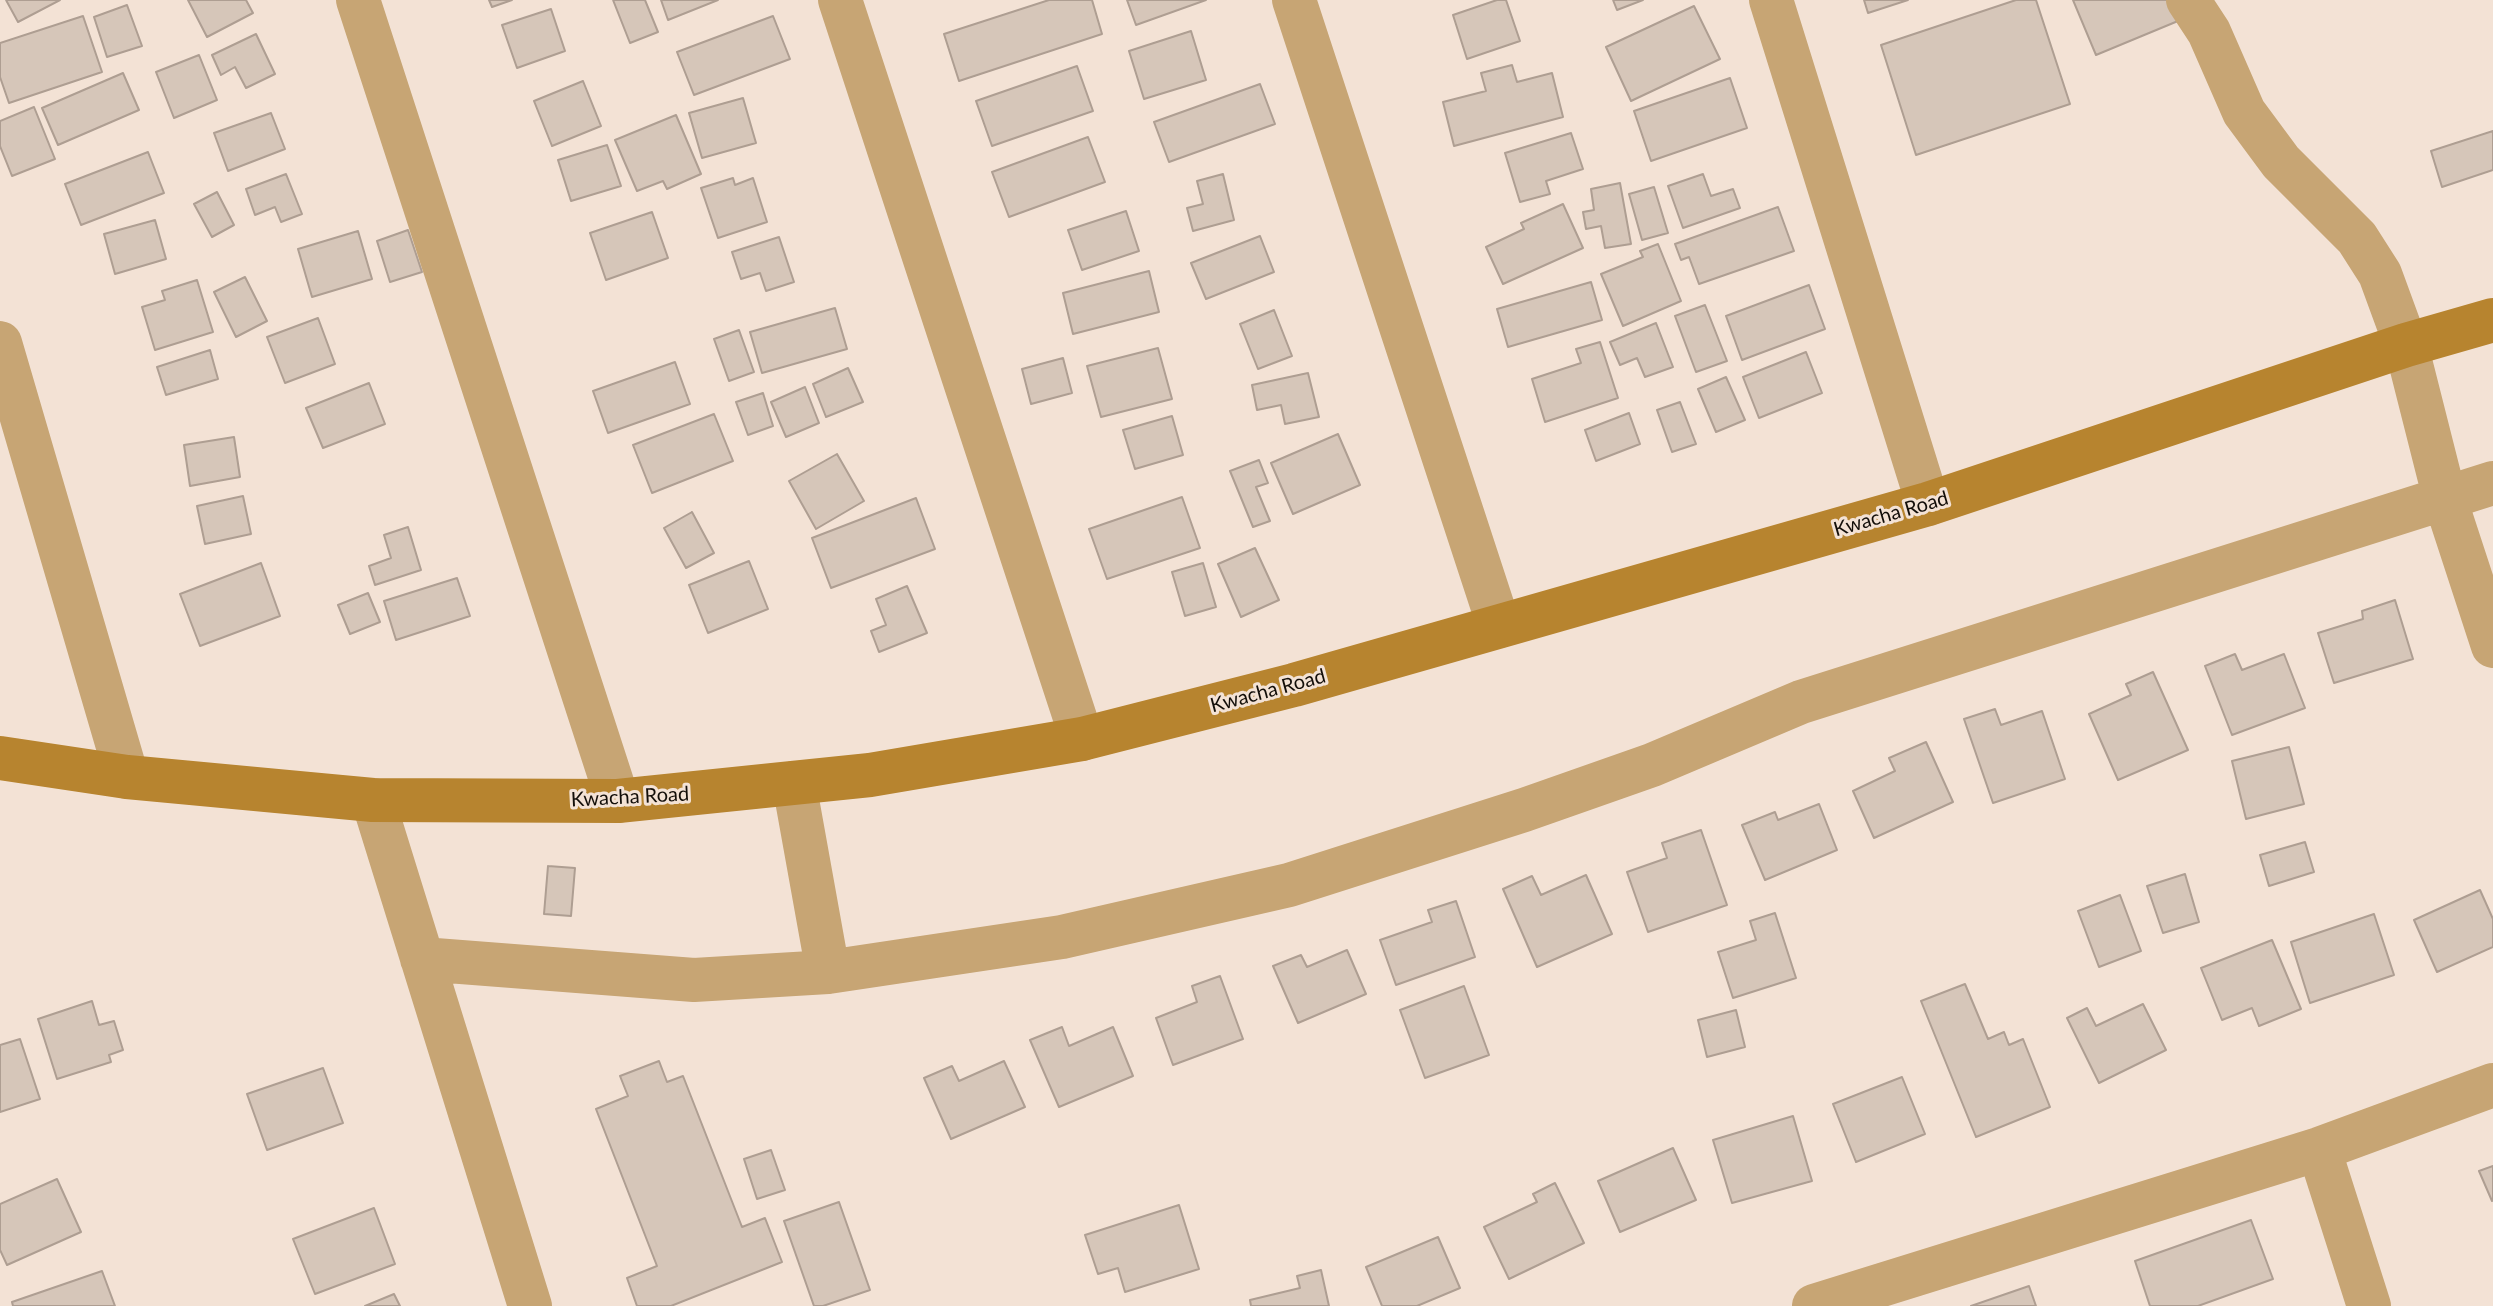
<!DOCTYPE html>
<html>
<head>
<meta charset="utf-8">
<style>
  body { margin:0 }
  canvas { display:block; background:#f3e2d5 }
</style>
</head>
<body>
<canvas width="2493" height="1306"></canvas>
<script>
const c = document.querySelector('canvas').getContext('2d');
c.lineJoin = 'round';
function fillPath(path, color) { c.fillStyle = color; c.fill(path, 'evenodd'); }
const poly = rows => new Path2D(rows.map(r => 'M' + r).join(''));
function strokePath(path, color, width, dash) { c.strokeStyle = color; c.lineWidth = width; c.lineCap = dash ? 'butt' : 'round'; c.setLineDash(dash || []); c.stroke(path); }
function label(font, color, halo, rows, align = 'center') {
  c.font = font + ' Lato,sans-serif'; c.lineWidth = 6; c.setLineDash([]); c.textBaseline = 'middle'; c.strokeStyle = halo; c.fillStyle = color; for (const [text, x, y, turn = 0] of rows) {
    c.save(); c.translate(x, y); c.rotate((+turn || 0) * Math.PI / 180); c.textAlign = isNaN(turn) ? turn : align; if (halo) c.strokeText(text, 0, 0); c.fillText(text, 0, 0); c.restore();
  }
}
const building = poly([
  [6,0,60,0,18,22,6,0],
  [188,0,246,0,253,13,207,37,188,0],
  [489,0,512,0,492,7,489,0],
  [613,0,645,0,658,32,630,43,613,0],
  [661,0,718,0,668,20,661,0],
  [1049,0,1092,0,1102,34,959,81,944,34,1049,0],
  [1127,0,1206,0,1136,25,1127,0],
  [1497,0,1506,0,1520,41,1467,59,1453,15,1497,0],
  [1613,0,1643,0,1617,10,1613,0],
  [1864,0,1908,0,1868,13,1864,0],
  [2016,0,2036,0,2070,104,1916,155,1881,45,2016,0],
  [2073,0,2169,0,2178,21,2096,55,2073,0],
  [127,5,142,46,107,57,94,17,127,5],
  [1694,6,1720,59,1631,101,1606,47,1694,6],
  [551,9,565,51,517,68,502,25,551,9],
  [83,16,102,72,9,103,0,77,0,43,83,16],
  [773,16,790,59,694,95,677,52,773,16],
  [1191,31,1206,80,1144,99,1129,51,1191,31],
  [256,34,275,74,246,88,235,67,221,75,212,55,256,34],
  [199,55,217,100,174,118,156,72,199,55],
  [1512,65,1517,82,1552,73,1563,117,1454,146,1443,102,1486,91,1481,73,1512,65],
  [1077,66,1093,111,992,146,976,101,1077,66],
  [123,73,139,110,58,145,42,108,123,73],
  [1730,78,1747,128,1651,161,1634,111,1730,78],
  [583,81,601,126,552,146,534,101,583,81],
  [1260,84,1275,124,1169,162,1154,122,1260,84],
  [743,98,756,143,702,158,689,113,743,98],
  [34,107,55,159,12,176,0,146,0,121,34,107],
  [271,113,285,149,228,171,214,133,271,113],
  [676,115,701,174,667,189,663,181,637,191,615,140,676,115],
  [2493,131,2493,170,2442,187,2431,151,2493,131],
  [1571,133,1583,169,1546,181,1550,194,1520,202,1505,153,1571,133],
  [1088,137,1105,182,1009,217,992,172,1088,137],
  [607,145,621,186,571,201,558,160,607,145],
  [148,152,164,193,81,225,65,184,148,152],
  [286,174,302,214,281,222,275,207,255,215,246,189,286,174],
  [1223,174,1234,220,1193,231,1187,208,1203,204,1197,181,1223,174],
  [1703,174,1711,196,1733,189,1740,208,1683,228,1668,186,1703,174],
  [733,178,735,185,753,178,767,222,718,238,701,188,733,178],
  [1620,183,1631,244,1605,248,1601,226,1586,229,1583,212,1594,210,1591,189,1620,183],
  [1654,187,1668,233,1642,240,1629,194,1654,187],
  [217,192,234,225,212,237,194,204,217,192],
  [1563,204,1583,248,1503,284,1486,247,1524,229,1521,223,1563,204],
  [1778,207,1794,251,1699,284,1689,257,1681,260,1675,244,1778,207],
  [1126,211,1139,251,1082,270,1068,230,1126,211],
  [652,212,668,258,606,280,590,233,652,212],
  [155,220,166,259,115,274,104,234,155,220],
  [408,230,422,272,390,282,377,241,408,230],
  [358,231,372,279,312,297,298,249,358,231],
  [1260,236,1274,272,1206,299,1191,263,1260,236],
  [779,237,794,282,766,291,760,273,741,279,732,252,779,237],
  [1658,244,1681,301,1623,326,1601,274,1643,257,1640,251,1658,244],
  [1149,271,1159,312,1073,334,1063,293,1149,271],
  [245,277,267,321,236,337,214,292,245,277],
  [197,280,213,332,155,350,142,307,165,300,162,291,197,280],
  [1591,282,1602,320,1508,347,1497,309,1591,282],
  [1809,285,1825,329,1742,360,1726,316,1809,285],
  [1705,305,1727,361,1696,372,1675,316,1705,305],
  [835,308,847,349,762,373,750,332,835,308],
  [1274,310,1292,356,1258,369,1240,324,1274,310],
  [318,318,335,364,285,383,267,337,318,318],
  [1656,323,1673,367,1645,377,1637,358,1620,365,1610,342,1656,323],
  [739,330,754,372,729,381,714,339,739,330],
  [1600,342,1618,398,1545,422,1532,379,1581,363,1576,349,1600,342],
  [1158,348,1172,399,1101,417,1087,366,1158,348],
  [210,350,218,379,166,395,157,367,210,350],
  [1806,352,1822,393,1759,418,1743,377,1806,352],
  [1063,358,1072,393,1031,404,1022,369,1063,358],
  [675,362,690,404,608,433,593,391,675,362],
  [848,368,863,402,826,417,813,384,848,368],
  [1308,373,1319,417,1285,424,1281,405,1257,410,1252,385,1308,373],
  [1726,377,1745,420,1716,432,1698,389,1726,377],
  [369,383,385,424,323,448,306,408,369,383],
  [805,387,819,423,786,437,771,402,805,387],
  [763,393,773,426,748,435,736,402,763,393],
  [1680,402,1696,444,1672,452,1657,410,1680,402],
  [1629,413,1640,444,1596,461,1585,430,1629,413],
  [714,414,733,461,652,493,633,445,714,414],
  [1172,416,1183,455,1135,469,1123,430,1172,416],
  [1338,434,1360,485,1293,514,1271,463,1338,434],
  [234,437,240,477,190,486,184,445,234,437],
  [837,454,864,501,816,529,789,481,837,454],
  [1259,460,1268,483,1256,487,1270,521,1253,527,1230,471,1259,460],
  [243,496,251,534,205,544,197,506,243,496],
  [1182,497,1200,548,1107,579,1089,529,1182,497],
  [916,498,935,549,831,588,812,538,916,498],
  [692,512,714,553,686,568,664,528,692,512],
  [408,527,421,570,375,585,369,566,391,558,384,535,408,527],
  [1255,548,1279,600,1241,617,1218,564,1255,548],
  [749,561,768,609,708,633,689,585,749,561],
  [261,563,280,616,200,646,180,594,261,563],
  [1203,563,1216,607,1185,616,1172,572,1203,563],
  [457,578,470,616,396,640,384,601,457,578],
  [907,586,927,633,879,652,871,631,886,625,876,599,907,586],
  [368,593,380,622,350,634,338,605,368,593],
  [2395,600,2413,659,2334,683,2318,633,2363,619,2362,611,2395,600],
  [2235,654,2242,670,2284,654,2305,708,2232,735,2205,666,2235,654],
  [2153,672,2188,750,2118,780,2089,714,2131,695,2126,684,2153,672],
  [1995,709,2001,725,2042,711,2065,779,1993,803,1964,719,1995,709],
  [1926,742,1953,802,1874,838,1853,791,1895,771,1889,758,1926,742],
  [2289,747,2304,804,2246,819,2232,761,2289,747],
  [1819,804,1837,850,1765,880,1742,825,1775,812,1778,820,1819,804],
  [1701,830,1727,905,1648,932,1627,872,1667,858,1662,843,1701,830],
  [2305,842,2314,872,2269,886,2260,855,2305,842],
  [548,866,575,868,571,916,544,914,548,866],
  [2185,874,2199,922,2163,933,2147,886,2185,874],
  [1586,875,1612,934,1537,967,1503,889,1532,876,1541,895,1586,875],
  [2480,890,2493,919,2493,947,2437,972,2414,920,2480,890],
  [2120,895,2141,951,2099,967,2078,911,2120,895],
  [1456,901,1475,957,1396,985,1380,940,1432,922,1428,910,1456,901],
  [1775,913,1796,978,1733,998,1718,952,1756,940,1750,921,1775,913],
  [2374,914,2394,975,2310,1003,2291,942,2374,914],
  [2272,940,2301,1009,2259,1026,2252,1008,2222,1020,2201,968,2272,940],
  [1347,950,1366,994,1298,1023,1273,966,1301,955,1307,967,1347,950],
  [1220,976,1243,1039,1173,1065,1156,1018,1197,1002,1192,986,1220,976],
  [1965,984,1988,1039,2004,1032,2009,1045,2023,1039,2050,1107,1976,1137,1921,1001,1965,984],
  [1464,986,1489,1055,1425,1078,1400,1010,1464,986],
  [92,1001,99,1025,114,1021,123,1050,109,1055,111,1062,57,1079,38,1019,92,1001],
  [2143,1004,2166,1050,2099,1083,2067,1018,2087,1008,2096,1026,2143,1004],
  [1736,1010,1745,1047,1707,1057,1698,1020,1736,1010],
  [1062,1027,1069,1046,1113,1027,1133,1076,1059,1107,1030,1040,1062,1027],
  [20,1039,40,1099,0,1112,0,1045,20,1039],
  [659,1061,667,1082,683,1076,742,1227,765,1218,782,1262,671,1306,637,1306,627,1278,657,1266,596,1109,628,1096,620,1076,659,1061],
  [1004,1061,1025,1107,951,1139,924,1078,952,1066,959,1081,1004,1061],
  [323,1068,343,1123,267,1150,247,1094,323,1068],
  [1902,1077,1925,1134,1856,1162,1833,1104,1902,1077],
  [1793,1116,1812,1181,1732,1203,1713,1140,1793,1116],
  [1673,1148,1696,1200,1620,1232,1598,1181,1673,1148],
  [771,1150,785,1190,757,1199,744,1159,771,1150],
  [2493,1166,2493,1200,2492,1201,2479,1171,2493,1166],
  [57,1179,81,1232,7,1265,0,1250,0,1204,57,1179],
  [1555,1183,1584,1243,1509,1279,1484,1227,1537,1202,1533,1194,1555,1183],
  [839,1202,870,1290,823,1306,814,1306,784,1221,839,1202],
  [1179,1205,1199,1269,1125,1292,1118,1268,1098,1274,1085,1235,1179,1205],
  [374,1208,395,1264,315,1294,293,1239,374,1208],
  [2251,1220,2273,1279,2198,1306,2150,1306,2135,1261,2251,1220],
  [1438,1237,1460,1288,1417,1306,1382,1306,1366,1267,1438,1237],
  [1321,1270,1329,1306,1251,1306,1250,1300,1300,1288,1297,1276,1321,1270],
  [102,1271,115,1306,13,1306,12,1302,102,1271],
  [2029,1286,2036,1306,1971,1306,2029,1286],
  [394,1294,400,1306,365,1306,394,1294]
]);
fillPath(building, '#d6c6b9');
strokePath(building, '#ae9e92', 2);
strokePath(poly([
  [358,0,618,801],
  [840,0,1082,739],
  [1294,0,1499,626],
  [1771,0,1928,504],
  [2188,0,2209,32,2244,112,2281,162,2357,238,2380,274,2406,345,2445,499,2493,646],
  [0,343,127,777],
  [794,783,828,972],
  [373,800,530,1306],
  [422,959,694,980,828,972,1062,937,1289,885,1524,810,1652,765,1801,702,2493,483],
  [2319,1149,2369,1306],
  [1814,1306,2319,1149,2493,1085]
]), '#c7a574', 44);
strokePath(poly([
  [0,758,127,777,373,800,618,801,870,775,1082,739,1294,685,1928,504,2406,345,2493,320]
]), '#b7842f', 44);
label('20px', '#130e09', '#f3e2d5', [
  ["Kwacha Road",1891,514,-16],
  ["Kwacha Road",1268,691,-15],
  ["Kwacha Road",630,797,-3]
]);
</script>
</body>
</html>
